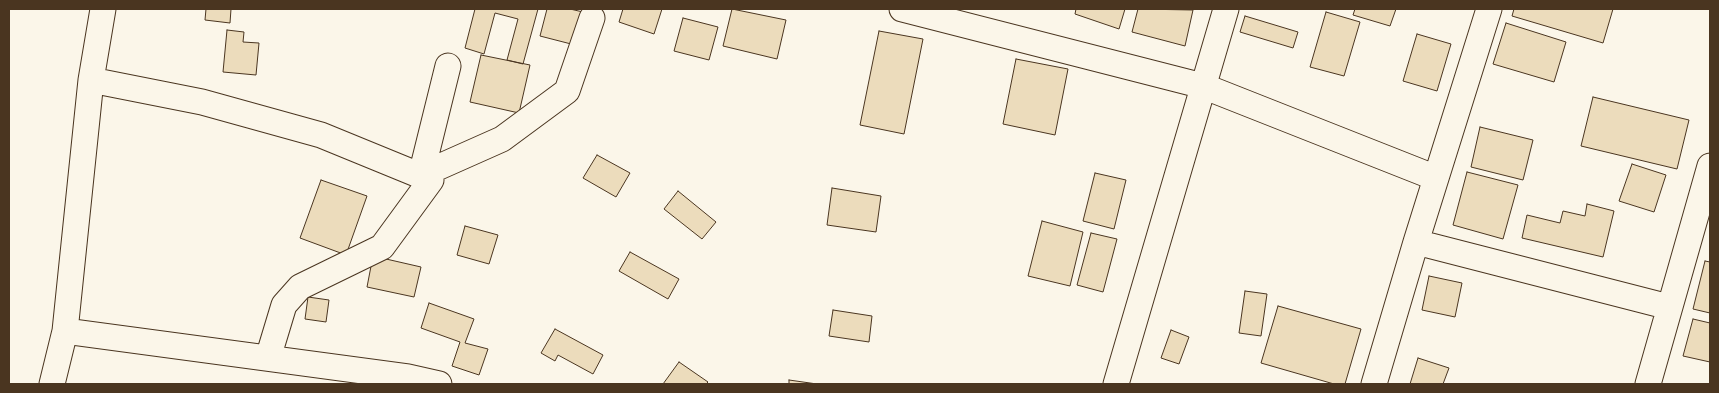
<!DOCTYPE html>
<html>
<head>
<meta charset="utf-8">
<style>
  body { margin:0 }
  #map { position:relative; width:1719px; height:393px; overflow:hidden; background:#fbf6e9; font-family:"Roboto Condensed",sans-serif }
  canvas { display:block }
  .frame { position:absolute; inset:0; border:10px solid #4a3520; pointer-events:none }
</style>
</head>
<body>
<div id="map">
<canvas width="1719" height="393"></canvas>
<div class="frame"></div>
</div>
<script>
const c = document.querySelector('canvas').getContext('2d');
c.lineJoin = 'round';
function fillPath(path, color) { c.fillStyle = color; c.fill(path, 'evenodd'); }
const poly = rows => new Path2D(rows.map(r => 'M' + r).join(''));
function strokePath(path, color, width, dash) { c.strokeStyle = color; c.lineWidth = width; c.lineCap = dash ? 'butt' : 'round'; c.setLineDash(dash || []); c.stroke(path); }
const building = poly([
  [206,9,231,9,230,23,205,20,206,9],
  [475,9,538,9,523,64,507,60,518,19,495,13,484,54,465,48,475,9],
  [547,9,570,9,583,12,575,45,540,36,547,9],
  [623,9,662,9,654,34,619,22,623,9],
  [732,9,786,20,777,59,723,46,732,9],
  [1076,9,1125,9,1119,29,1075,14,1076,9],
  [1138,9,1193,10,1185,46,1132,32,1138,9],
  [1355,9,1396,9,1390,26,1353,15,1355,9],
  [1514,9,1613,9,1603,43,1512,16,1514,9],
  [1326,12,1360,22,1344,76,1310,67,1326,12],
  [1245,16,1298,32,1293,48,1240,32,1245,16],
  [683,18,718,27,709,60,674,51,683,18],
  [1506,23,1566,42,1554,82,1493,64,1506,23],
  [227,30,244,32,243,42,259,43,256,75,223,72,227,30],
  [879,31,923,39,904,134,860,125,879,31],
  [1417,34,1451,44,1437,91,1403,81,1417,34],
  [481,55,530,65,519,113,470,102,481,55],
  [1016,59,1068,69,1055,135,1003,124,1016,59],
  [1593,97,1689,120,1677,169,1581,146,1593,97],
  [1480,127,1533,140,1523,180,1471,167,1480,127],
  [597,155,630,173,616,197,583,178,597,155],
  [1632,164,1666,175,1654,212,1619,201,1632,164],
  [1467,172,1518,185,1503,239,1453,225,1467,172],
  [1095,173,1126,180,1114,229,1083,221,1095,173],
  [321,180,367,196,346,255,300,238,321,180],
  [832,188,881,196,876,232,827,225,832,188],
  [678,191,716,222,702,239,664,209,678,191],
  [1587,204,1614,211,1603,257,1522,238,1527,215,1560,223,1563,211,1585,216,1587,204],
  [1042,221,1083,232,1070,286,1028,276,1042,221],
  [465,226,498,235,489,264,457,255,465,226],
  [1091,233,1117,239,1103,292,1077,285,1091,233],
  [630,252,679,279,668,299,619,271,630,252],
  [373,256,421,267,414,297,367,287,373,256],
  [1705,261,1710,262,1710,313,1693,309,1705,261],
  [1429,276,1462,283,1455,317,1422,310,1429,276],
  [1245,291,1267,294,1261,336,1239,333,1245,291],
  [308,297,329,300,326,322,305,319,308,297],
  [429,303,474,319,465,343,488,349,479,375,452,366,460,342,421,328,429,303],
  [1278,306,1361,329,1345,384,1334,384,1261,363,1278,306],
  [833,310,872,316,869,342,829,336,833,310],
  [1693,319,1710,323,1710,362,1683,356,1693,319],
  [555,329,603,355,593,374,558,355,555,361,541,353,555,329],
  [1171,330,1189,337,1179,364,1161,358,1171,330],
  [1418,358,1449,368,1443,384,1410,384,1418,358],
  [679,362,708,382,706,384,663,384,679,362],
  [789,380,817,384,789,384,789,380]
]);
fillPath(building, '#ecdcbc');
strokePath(building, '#4a3520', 1);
const minor = poly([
  [902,9,1203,86,1436,178],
  [91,80,202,102,321,135,431,180,382,247,300,287,284,305,268,358],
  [421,175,502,139,567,91,592,18],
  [421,175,448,66],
  [1416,242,1669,307],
  [65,331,408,377,439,384],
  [52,384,65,331,91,80,103,9],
  [1116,384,1226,9],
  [1374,384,1416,242,1489,9],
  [1648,384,1710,166]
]);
strokePath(minor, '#4a3520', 27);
strokePath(minor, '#fbf6e9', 25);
</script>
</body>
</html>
